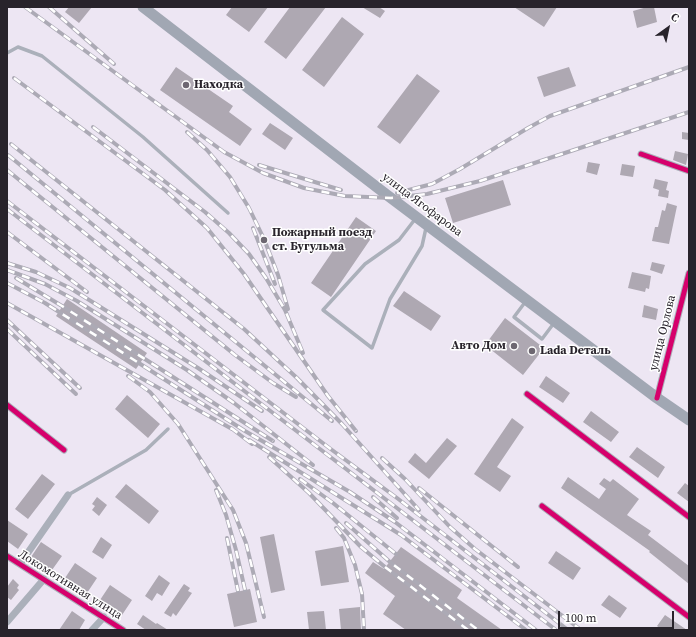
<!DOCTYPE html>
<html>
<head>
<meta charset="utf-8">
<style>
  body { margin:0 }
  #map { position:relative; width:696px; height:637px; overflow:hidden; background:#ede6f3; font-family:"Source Serif 4",serif }
  canvas { display:block }
  .frame { position:absolute; inset:0; border:8px solid #28232b; pointer-events:none }
  .north { position:absolute; left:648px; top:8px; width:40px; height:40px; -webkit-text-stroke:3px #fff; paint-order:stroke; rotate:33deg; font-size:11px; font-weight:700; line-height:16px; text-align:center; color:#28232b }
  .north::after { content:''; display:block; margin:auto; width:14px; height:18px; background:#28232b; clip-path:polygon(50% 0,100% 100%,50% 72%,0 100%) }
  .scale { position:absolute; left:558px; top:611px; width:116px; height:18px; box-sizing:border-box; border:2px solid #28232b; border-top:0; padding-left:5px; font-size:12px; line-height:14px; white-space:nowrap; color:#28232b; -webkit-text-stroke:3px #fff; paint-order:stroke }
</style>
</head>
<body>
<div id="map">
<canvas width="696" height="637"></canvas>
<div class="frame"></div>
<div class="north">С</div>
<div class="scale">100 m</div>
</div>
<script>
const c = document.querySelector('canvas').getContext('2d');
c.lineJoin = 'round';
function fillPath(path, color) { c.fillStyle = color; c.fill(path, 'evenodd'); }
const poly = rows => new Path2D(rows.map(r => 'M' + r).join(''));
function strokePath(path, color, width, dash) { c.strokeStyle = color; c.lineWidth = width; c.lineCap = dash ? 'butt' : 'round'; c.setLineDash(dash || []); c.stroke(path); }
function label(font, color, halo, rows, align = 'center') {
  c.font = font + ' "Source Serif 4",serif'; c.lineWidth = 3; c.setLineDash([]); c.textBaseline = 'middle'; c.strokeStyle = halo; c.fillStyle = color; for (const [text, x, y, turn = 0] of rows) {
    c.save(); c.translate(x, y); c.rotate((+turn || 0) * Math.PI / 180); c.textAlign = isNaN(turn) ? turn : align; if (halo) c.strokeText(text, 0, 0); c.fillText(text, 0, 0); c.restore();
  }
}
fillPath(poly([
  [69,7,92,7,79,23,65,12],
  [232,7,268,7,249,32,226,15],
  [290,7,326,7,286,59,264,42],
  [362,7,379,7,385,11,380,18],
  [514,7,557,7,544,27],
  [647,7,654,7,657,22,637,28,633,11],
  [342,17,364,34,324,87,302,70],
  [176,67,233,106,229,112,252,129,240,146,160,90],
  [569,67,576,86,544,97,537,77],
  [417,74,440,91,400,144,377,127],
  [270,123,293,138,285,150,262,134],
  [682,132,689,133,689,140,682,139],
  [675,151,688,154,686,165,673,160],
  [588,162,600,164,597,175,586,172],
  [622,164,635,166,633,177,620,175],
  [655,179,668,182,666,190,669,191,668,198,658,196,659,190,653,188],
  [503,180,511,205,453,223,445,198],
  [667,203,677,206,669,244,652,241,655,227,658,227,662,210,665,211],
  [356,217,376,231,331,297,311,283],
  [652,262,665,265,662,274,650,270],
  [632,272,651,276,649,289,646,288,645,292,628,288],
  [404,291,441,316,431,331,393,306],
  [67,299,147,353,136,369,56,316],
  [644,305,658,309,656,320,642,317],
  [505,318,544,348,523,375,485,345],
  [546,376,570,393,563,403,539,387],
  [127,395,160,424,148,438,115,409],
  [591,411,619,432,611,442,583,422],
  [512,418,524,427,497,467,511,476,500,492,474,474],
  [447,438,457,446,429,479,408,462,415,453,426,463],
  [637,447,665,467,658,478,629,457],
  [42,474,55,484,28,519,15,509],
  [568,477,599,499,606,489,599,484,604,478,610,482,613,479,639,499,627,515,651,531,648,535,689,566,689,584,649,552,650,551,561,488],
  [685,483,689,486,689,502,677,493],
  [126,484,159,511,149,524,115,497],
  [97,497,107,505,99,516,92,510,95,506,92,504],
  [7,520,28,534,18,549,7,541],
  [274,534,285,590,271,593,260,537],
  [101,537,112,545,103,559,92,552],
  [41,542,62,556,52,570,31,557],
  [343,546,349,582,321,586,315,551],
  [401,547,462,590,457,598,502,630,406,630,383,614,395,596,365,573,373,562,384,569],
  [556,551,581,568,573,580,548,563],
  [75,563,97,578,87,593,65,578],
  [159,575,170,583,162,596,157,593,152,601,145,596],
  [13,579,19,585,17,588,19,590,11,600,7,597,7,587],
  [184,584,190,588,188,591,192,593,176,616,173,613,171,617,164,613],
  [110,585,132,600,122,615,100,600],
  [250,589,257,622,234,627,227,594],
  [609,595,627,608,620,618,601,605],
  [360,607,361,630,341,630,339,609],
  [72,611,85,620,79,630,59,630],
  [324,611,326,630,309,630,307,612],
  [143,615,156,624,157,623,168,630,146,630,137,624],
  [665,615,687,630,662,630,657,626]
]), '#aea8b2');
strokePath(poly([
  [7,53,18,47,42,56,143,137,228,213],
  [416,218,399,240,365,264,323,310,372,348,390,299,422,246,426,228],
  [526,301,514,317,542,339,554,323],
  [68,495,146,450,168,429]
]), '#abb0ba', 3.5);
strokePath(poly([
  [641,154,689,171],
  [527,394,689,517],
  [657,398,689,273],
  [7,405,64,450],
  [542,506,689,617],
  [7,556,123,630],
  [20,564,68,495],
  [7,622,44,579],
  [92,630,104,617]
]), '#abb0ba', 7);
strokePath(poly([
  [143,7,387,195,657,398,689,420]
]), '#a1a7b3', 11);
const rail = poly([
  [25,7,224,152,263,173,304,188,345,196,391,198,427,194,480,181,689,112],
  [49,7,114,64],
  [14,78,165,190,207,228,244,274,328,396,356,431],
  [93,127,205,212,229,233,249,254,266,278,285,310,303,353],
  [187,132,207,150,230,177,249,208,264,239,278,275,288,309],
  [11,144,244,329,297,378,342,424,419,510],
  [8,155,332,421],
  [259,165,341,190],
  [7,170,235,355,273,383,296,397],
  [397,193,432,184,460,169,528,128,550,116,689,67],
  [7,201,328,447,397,498,568,630],
  [7,209,556,630],
  [253,228,275,284],
  [7,232,87,292],
  [7,263,36,272,70,288,198,368,262,411],
  [7,270,45,284,77,301,187,370,234,403,313,465],
  [16,278,62,306,273,441],
  [7,283,45,303,245,431,350,492,395,522,536,630],
  [7,303,232,429],
  [7,320,80,388],
  [7,329,76,394],
  [128,376,150,392,178,424,233,510,246,543,264,617],
  [231,428,252,444],
  [249,440,401,535,526,630],
  [269,457,309,493,361,547,385,567,468,630],
  [382,458,405,479,450,527,475,549,581,630],
  [300,479,333,503,396,554],
  [419,488,518,567],
  [216,490,226,515,236,550,245,590],
  [373,497,397,518],
  [346,523,390,562,478,630],
  [336,528,344,538,355,565,362,594,364,630],
  [227,538,238,591]
]);
strokePath(rail, '#acaab5', 4);
strokePath(rail, '#fff', 2.5, [8]);
strokePath(poly([
  [641,154,689,171],
  [527,394,689,517],
  [657,398,689,273],
  [7,405,64,450],
  [542,506,689,617],
  [7,556,123,630]
]), '#d6006c', 5);
for (const [x, y, r, color] of [
  [186,85,4,"#6d6771"],
  [264,240,4,"#6d6771"],
  [514,346,4,"#6d6771"],
  [532,351,4,"#6d6771"]
]) { const dot = new Path2D(); dot.arc(x, y, r, 0, 2 * Math.PI); c.fillStyle = color; c.fill(dot); strokePath(dot, '#fff', 1.5); }
label('bold 12px', '#28232b', '#fff', [
  ["Находка",194,85],
  ["Пожарный поезд",272,233],
  ["ст. Бугульма",272,247],
  ["Авто Дом",506,346,"right"],
  ["Lada Dеталь",540,351]
], 'left');
label('12px', '#28232b', '#fff', [
  ["улица Ягофарова",422,205,37],
  ["улица Орлова",663,333,-76],
  ["Локомотивная улица",70,585,32]
]);
</script>
</body>
</html>
